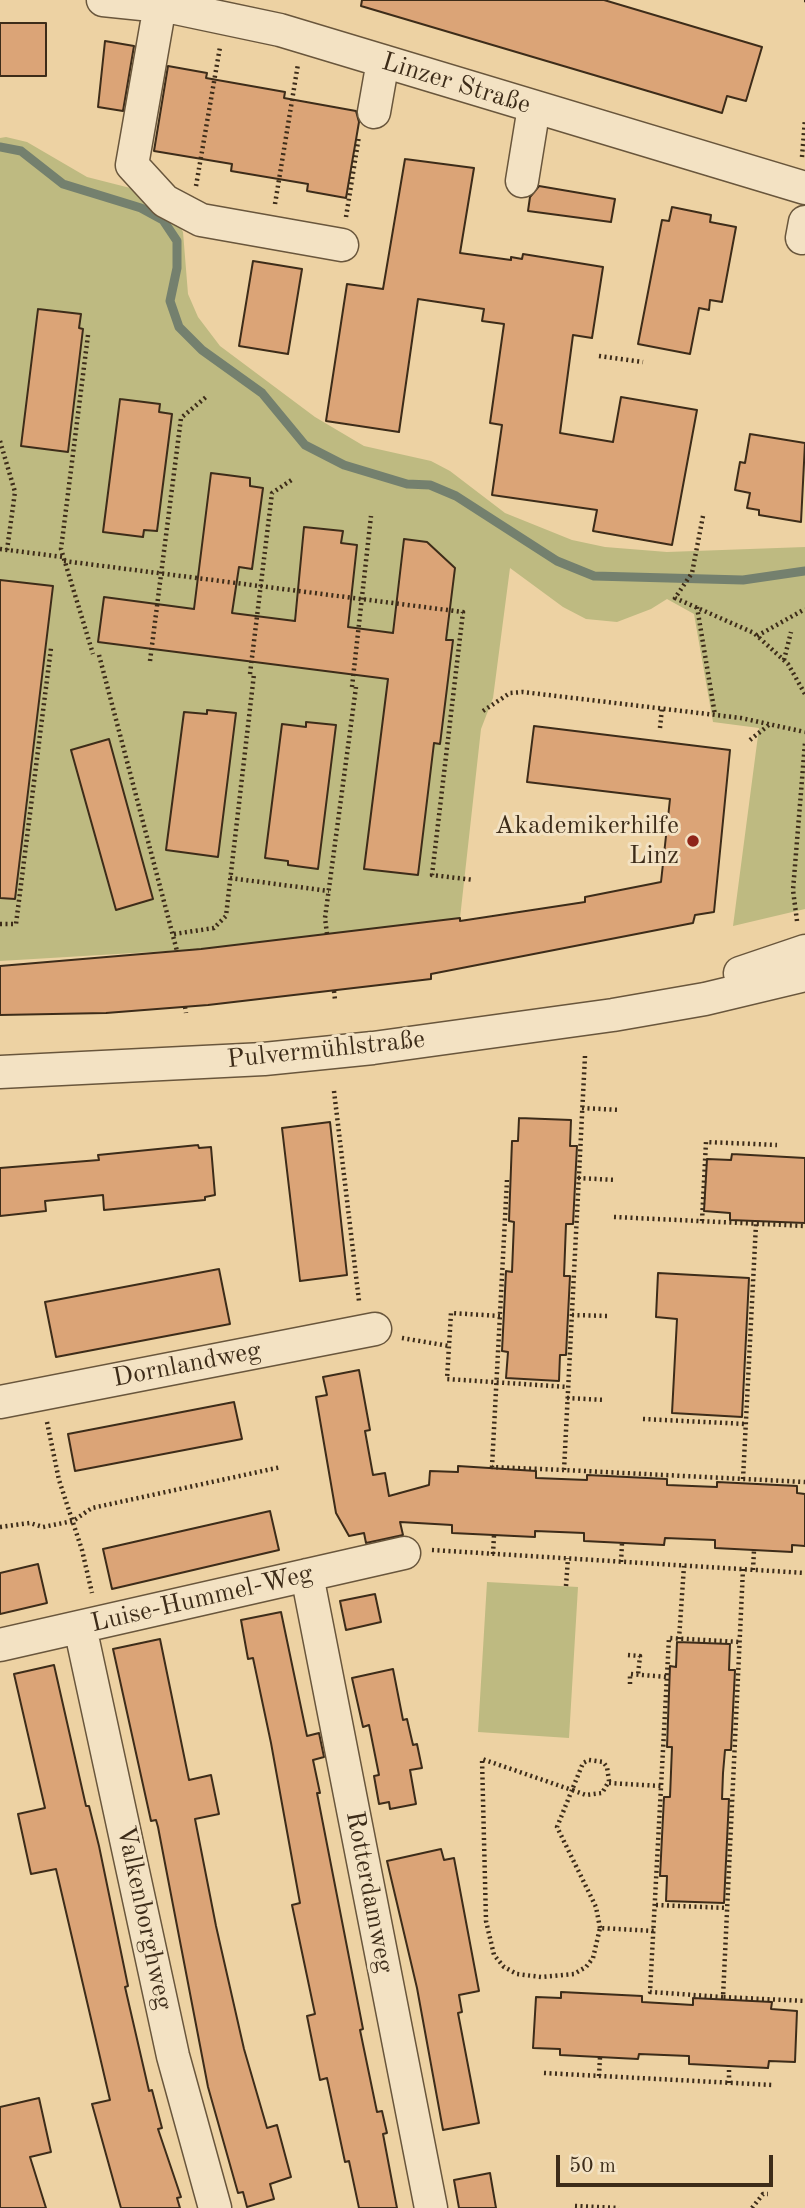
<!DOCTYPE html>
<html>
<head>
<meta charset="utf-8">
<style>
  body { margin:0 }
  #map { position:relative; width:805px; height:2208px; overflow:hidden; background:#edd2a3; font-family:"Old Standard TT",serif }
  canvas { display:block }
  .scale { position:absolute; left:556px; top:2155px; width:217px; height:32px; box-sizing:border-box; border:4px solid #3d2c19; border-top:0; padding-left:9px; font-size:21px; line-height:24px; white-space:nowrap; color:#3d2c19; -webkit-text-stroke:5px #f3e2c3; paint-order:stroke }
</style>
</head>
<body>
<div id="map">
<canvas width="805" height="2208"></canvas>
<div class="scale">50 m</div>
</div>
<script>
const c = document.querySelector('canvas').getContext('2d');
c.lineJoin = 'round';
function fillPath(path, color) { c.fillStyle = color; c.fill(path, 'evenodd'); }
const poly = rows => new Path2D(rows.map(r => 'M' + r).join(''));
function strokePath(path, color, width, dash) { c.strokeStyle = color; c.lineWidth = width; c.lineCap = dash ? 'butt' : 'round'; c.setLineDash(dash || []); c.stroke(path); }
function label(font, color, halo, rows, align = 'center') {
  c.font = font + ' "Old Standard TT",serif'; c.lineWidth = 6; c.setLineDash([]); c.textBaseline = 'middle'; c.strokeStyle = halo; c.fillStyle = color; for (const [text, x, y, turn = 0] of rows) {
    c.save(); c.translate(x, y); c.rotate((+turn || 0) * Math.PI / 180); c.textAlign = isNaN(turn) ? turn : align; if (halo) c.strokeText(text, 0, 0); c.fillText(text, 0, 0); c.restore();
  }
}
fillPath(poly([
  [6,137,27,142,87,177,142,191,169,208,183,232,188,294,198,317,220,346,315,417,364,446,431,461,450,471,505,513,572,540,605,547,667,552,805,547,805,909,733,926,759,728,713,722,694,614,667,599,651,609,617,622,586,619,563,607,510,568,493,698,481,729,460,918,201,949,0,961,0,138],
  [487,1582,578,1587,569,1738,478,1732]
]), '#beba81');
strokePath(poly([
  [0,147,21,151,63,184,141,208,163,220,177,241,177,268,170,301,179,327,202,350,262,393,305,445,344,465,407,484,430,485,456,496,557,561,594,576,743,580,805,571]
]), '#74806e', 9);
const building = poly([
  [362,0,604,0,762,47,746,101,727,96,722,113,361,6,362,0],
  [0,23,46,23,46,76,0,76,0,23],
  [105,41,134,46,123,111,98,107,105,41],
  [168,66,207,73,206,78,285,92,284,98,356,111,359,122,346,198,307,191,308,184,231,171,232,164,154,151,168,66],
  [405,159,474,168,460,253,511,260,511,257,522,259,523,254,603,267,592,338,573,335,560,433,613,442,621,397,697,410,672,545,593,531,597,510,492,495,502,425,490,423,504,324,482,321,484,309,418,299,399,432,326,421,347,284,383,289,405,159],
  [539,186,615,199,611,222,528,211,530,197,539,186],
  [672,207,711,215,710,222,736,227,722,302,710,300,709,310,699,308,690,354,638,344,662,220,669,221,672,207],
  [253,261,302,269,288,354,239,346,253,261],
  [38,309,81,314,79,328,83,329,68,452,21,446,38,309],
  [120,399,160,404,159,412,172,414,157,531,144,530,143,537,103,532,120,399],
  [750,434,805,443,801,522,759,515,759,510,747,508,750,493,735,490,740,462,745,463,750,434],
  [211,473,250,478,250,486,263,488,252,569,239,567,232,613,295,621,304,527,343,531,341,543,357,545,348,627,393,633,404,539,427,542,455,568,446,640,453,640,440,744,434,743,418,875,364,869,388,679,98,642,104,597,194,609,211,473],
  [0,580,53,586,15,899,0,898,0,580],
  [207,710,236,713,218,857,166,850,184,712,207,714,207,710],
  [306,722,336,725,318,869,288,865,288,861,265,858,282,724,306,727,306,722],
  [534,726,730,750,714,912,695,915,693,923,431,974,431,979,208,1005,106,1013,0,1015,0,966,201,949,460,918,460,921,585,902,585,897,661,882,670,799,527,782,534,726],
  [109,739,153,899,116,910,71,750,109,739],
  [519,1118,571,1120,570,1146,577,1146,573,1224,566,1224,564,1276,570,1276,566,1355,560,1355,559,1381,506,1378,508,1352,502,1351,506,1271,512,1272,514,1222,509,1221,512,1141,518,1141,519,1118],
  [330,1122,347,1275,300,1281,282,1128,330,1122],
  [198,1145,199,1148,211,1147,215,1195,205,1197,205,1200,104,1210,103,1195,45,1201,46,1211,0,1216,0,1168,99,1160,98,1155,198,1145],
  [732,1154,805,1158,805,1223,730,1220,730,1213,704,1211,707,1159,731,1160,732,1154],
  [219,1269,230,1324,56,1357,45,1302,219,1269],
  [658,1273,749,1278,742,1417,672,1413,677,1319,656,1317,658,1273],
  [359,1370,370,1430,365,1431,373,1475,385,1473,389,1496,429,1485,430,1471,458,1472,458,1466,536,1471,536,1478,587,1480,587,1475,667,1479,667,1485,717,1487,717,1482,797,1486,797,1493,805,1494,805,1546,792,1545,792,1552,715,1548,715,1540,665,1538,664,1545,584,1541,584,1533,535,1531,535,1537,452,1533,452,1525,400,1522,403,1535,366,1543,364,1533,349,1536,336,1513,316,1397,327,1395,323,1377,359,1370],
  [234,1402,242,1439,75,1471,68,1434,234,1402],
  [270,1511,279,1550,112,1589,103,1549,270,1511],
  [38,1564,47,1603,0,1614,0,1573,38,1564],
  [375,1594,381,1622,346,1630,340,1601,375,1594],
  [281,1612,307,1736,319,1733,324,1757,313,1760,320,1793,317,1793,363,2029,360,2030,377,2112,382,2111,387,2133,383,2134,397,2208,359,2208,349,2161,345,2162,327,2078,320,2080,307,2016,315,2014,292,1905,300,1903,271,1743,253,1658,248,1659,241,1620,281,1612],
  [160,1639,189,1780,211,1775,219,1814,195,1819,216,1926,244,2049,267,2128,277,2125,291,2177,270,2184,274,2199,247,2207,243,2192,238,2193,208,2087,158,1827,156,1820,151,1821,113,1649,160,1639],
  [677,1642,730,1644,729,1670,735,1670,731,1750,725,1750,723,1773,722,1799,729,1799,724,1903,666,1901,667,1876,660,1876,664,1797,670,1797,672,1747,667,1747,670,1666,676,1667,677,1642],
  [54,1665,86,1806,89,1806,99,1846,128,1986,125,1987,149,2091,152,2090,162,2128,158,2129,181,2197,177,2198,180,2208,121,2208,92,2104,110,2100,56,1869,31,1874,18,1814,45,1808,14,1674,54,1665],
  [393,1669,403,1720,407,1719,413,1745,417,1744,422,1768,410,1770,416,1804,390,1809,389,1802,379,1804,374,1776,379,1775,369,1725,363,1727,352,1678,393,1669],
  [441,1849,444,1860,454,1858,479,1991,459,1995,462,2012,458,2013,479,2123,443,2130,417,1988,387,1861,441,1849],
  [561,1992,642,1996,642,2002,693,2005,693,1998,772,2002,771,2009,797,2011,795,2062,769,2061,768,2068,689,2064,689,2056,639,2054,638,2059,560,2055,560,2049,533,2048,536,1997,561,1998,561,1992],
  [39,2098,51,2152,30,2157,46,2208,0,2208,0,2107,39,2098],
  [490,2173,496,2208,459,2208,454,2180,490,2173]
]);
fillPath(building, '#dba477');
strokePath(building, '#3d2c19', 2);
const minor = poly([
  [103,0,171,7,280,30,805,188],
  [160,5,132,165,165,201,201,220,342,245],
  [374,112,383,61],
  [522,181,534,107],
  [802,238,805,222],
  [740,973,805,951],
  [0,1072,264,1059,373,1048,613,1015,705,999,805,975],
  [0,1402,375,1329],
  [307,1575,431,2208],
  [80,1627,173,2056,215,2208],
  [0,1645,404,1553]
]);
strokePath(minor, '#69563c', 35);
strokePath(poly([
  [804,0,805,0],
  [802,157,805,119],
  [196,186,220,47],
  [275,204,298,64],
  [346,217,359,136],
  [88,335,61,549,93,654],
  [599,356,643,362],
  [0,441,15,492,7,550],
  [703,516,692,573,675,598,754,633,788,664,805,694],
  [0,549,63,557],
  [64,561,463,612,432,875,474,880],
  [697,607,715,715],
  [757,636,805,609],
  [99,655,177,951],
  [784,660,791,632],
  [150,661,181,418,206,397],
  [250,674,272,493,293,479],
  [352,687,371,516],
  [483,711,510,693,523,692,741,718,805,732],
  [660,728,662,708],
  [750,740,770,724],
  [230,878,329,891],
  [797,921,793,890,805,743],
  [0,924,16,924,51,648],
  [174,934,214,928,226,916,254,674],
  [327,934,325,918,356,687],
  [334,991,335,1000],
  [185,1007,186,1013],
  [585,1056,564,1470,805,1482],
  [334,1091,359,1301],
  [582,1108,620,1110],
  [578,1178,616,1180],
  [507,1180,492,1467,564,1470],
  [614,1217,805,1226],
  [702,1221,706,1142,777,1145],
  [572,1315,609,1316],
  [500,1316,451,1313,447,1379,568,1387],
  [402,1338,449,1346],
  [567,1398,605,1400],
  [643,1419,746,1424],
  [47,1422,59,1480,82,1550,92,1593],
  [743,1479,756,1224],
  [0,1527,30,1523,43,1527,73,1521,92,1508,281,1467],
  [432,1550,805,1573],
  [493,1554,494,1535],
  [621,1562,622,1543],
  [743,1569,723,1997,805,2001],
  [753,1570,754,1550],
  [566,1586,568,1558],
  [679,1639,684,1566],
  [628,1655,640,1656,638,1675],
  [630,1684,630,1674,667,1677],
  [589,1760,603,1762,607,1767,609,1781,602,1793,586,1795,572,1790,583,1763,589,1760],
  [609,1783,661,1786],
  [656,1905,727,1908],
  [600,1928,596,1907,557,1827,572,1790,482,1759,486,1921,494,1955,504,1967,517,1974,541,1977,574,1974,586,1967,593,1958,600,1928,654,1931],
  [723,1997,650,1992,669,1638,740,1642],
  [544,2073,772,2085],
  [599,2076,600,2057],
  [729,2083,729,2066],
  [575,2206,619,2208],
  [752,2208,763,2194,768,2194]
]), '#3d2c19', 4.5, [2, 3.5]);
strokePath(minor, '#f3e2c3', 32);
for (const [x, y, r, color] of [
  [693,841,7,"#8f2418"]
]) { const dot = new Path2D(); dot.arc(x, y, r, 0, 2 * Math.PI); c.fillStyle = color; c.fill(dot); strokePath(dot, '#f3e2c3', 2.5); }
label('26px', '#3d2c19', '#f3e2c3', [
  ["Linzer Straße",456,84,17],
  ["Pulvermühlstraße",326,1050,-6],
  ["Dornlandweg",187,1365,-11],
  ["Luise-Hummel-Weg",202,1599,-13],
  ["Rotterdamweg",369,1892,79],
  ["Valkenborghweg",144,1918,78]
]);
label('26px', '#3d2c19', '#f3e2c3', [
  ["Akademikerhilfe",679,826],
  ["Linz",679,856]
], 'right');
</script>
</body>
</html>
